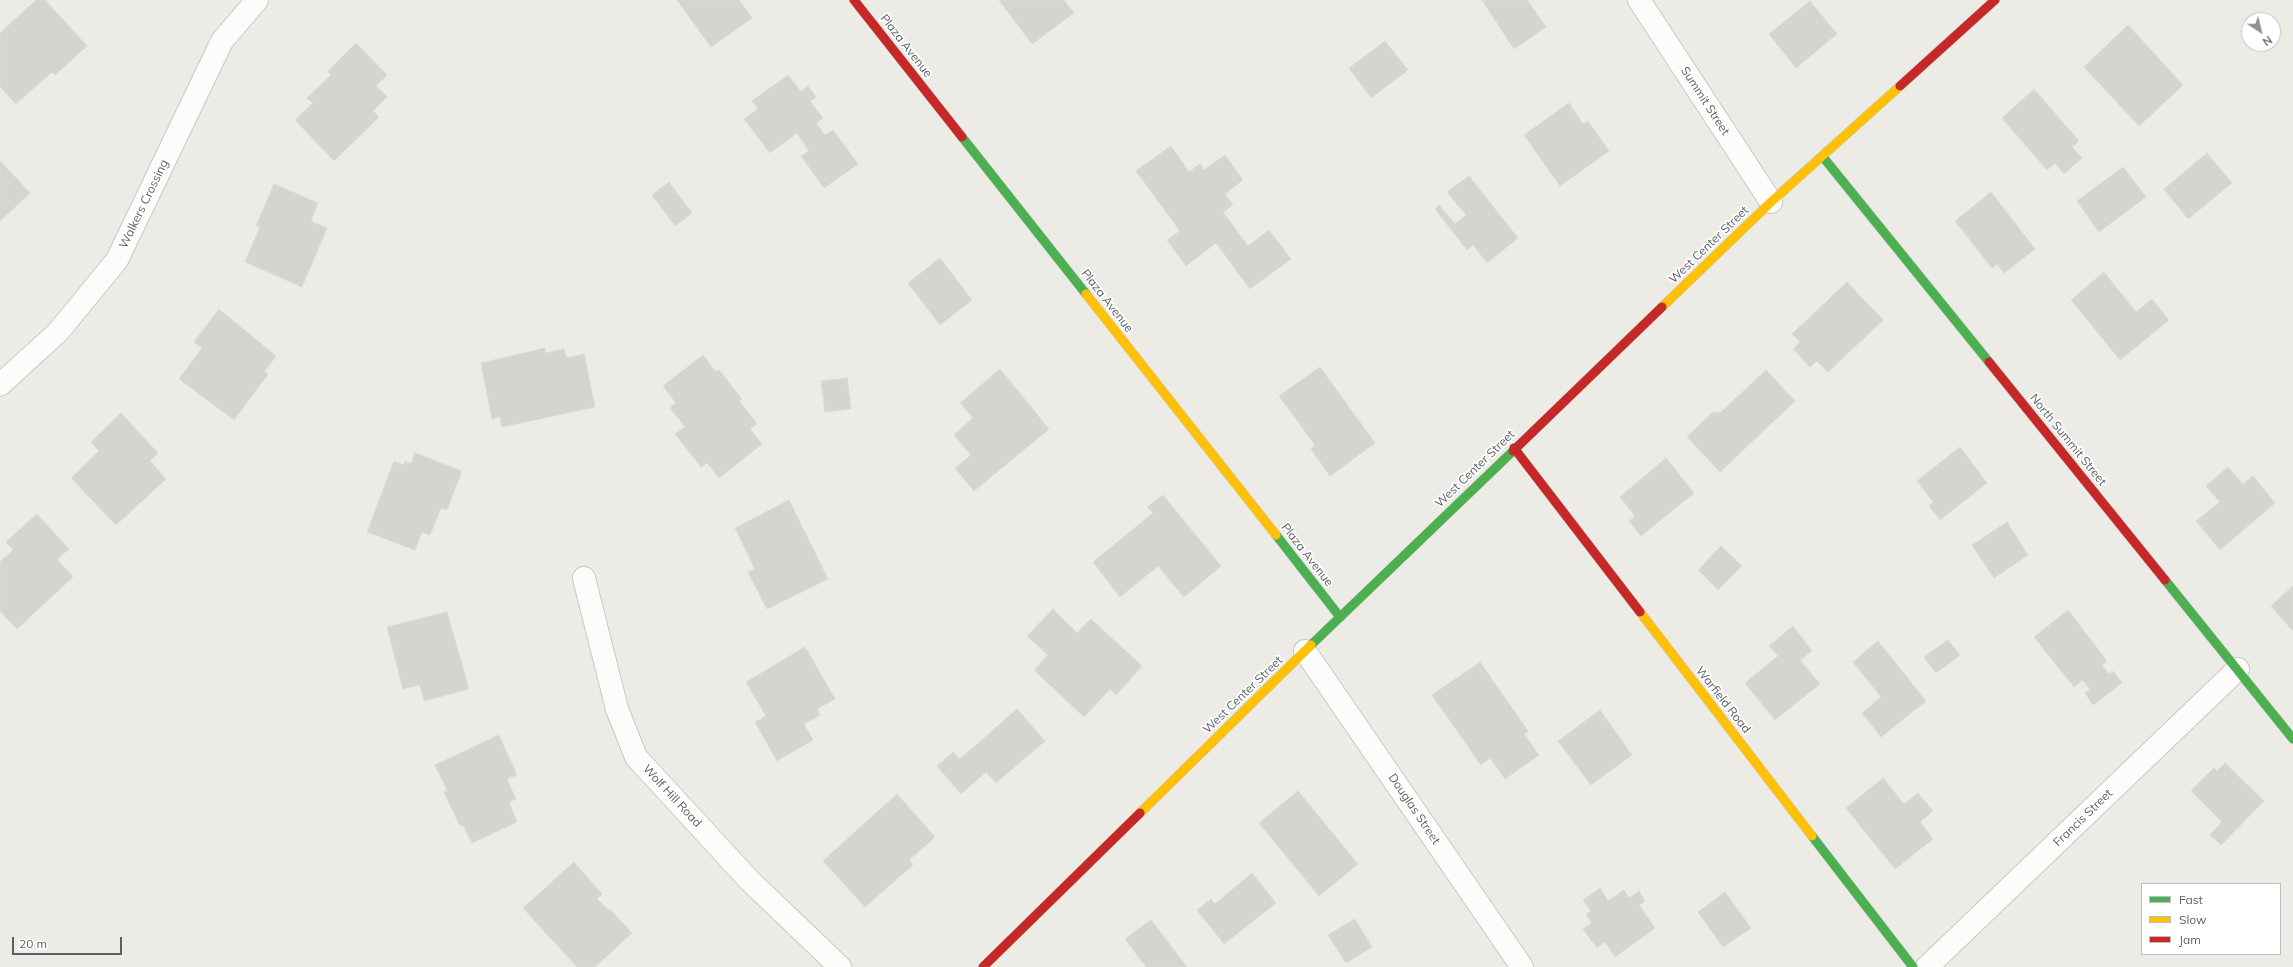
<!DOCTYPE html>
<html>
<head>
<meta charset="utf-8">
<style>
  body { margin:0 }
  #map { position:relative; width:2293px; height:967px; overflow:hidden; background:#ecebe6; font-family:Mulish,sans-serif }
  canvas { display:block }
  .legend { position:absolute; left:2141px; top:883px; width:140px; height:72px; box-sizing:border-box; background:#fff; border:1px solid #bdbfc1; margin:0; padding:5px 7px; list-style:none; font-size:12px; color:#5b5f64 }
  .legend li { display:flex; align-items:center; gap:8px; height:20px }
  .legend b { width:20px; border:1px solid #bdbfc1 }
  .north { position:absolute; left:2241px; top:12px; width:40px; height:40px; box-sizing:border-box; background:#fff; border:1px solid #bdbfc1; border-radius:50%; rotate:145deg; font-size:11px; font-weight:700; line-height:16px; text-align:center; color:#5b5f64 }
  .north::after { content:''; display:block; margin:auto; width:14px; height:18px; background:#8e9092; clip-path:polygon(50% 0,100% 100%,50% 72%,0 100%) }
  .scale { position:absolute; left:12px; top:937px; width:110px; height:18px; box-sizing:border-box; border:2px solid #5b5f64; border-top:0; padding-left:5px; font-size:12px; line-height:14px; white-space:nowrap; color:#5b5f64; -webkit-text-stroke:3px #fff; paint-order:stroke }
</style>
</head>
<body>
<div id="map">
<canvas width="2293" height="967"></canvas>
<ul class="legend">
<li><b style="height:5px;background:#4caf50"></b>Fast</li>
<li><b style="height:5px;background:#ffc107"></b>Slow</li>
<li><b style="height:5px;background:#c62828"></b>Jam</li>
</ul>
<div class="north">N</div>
<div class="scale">20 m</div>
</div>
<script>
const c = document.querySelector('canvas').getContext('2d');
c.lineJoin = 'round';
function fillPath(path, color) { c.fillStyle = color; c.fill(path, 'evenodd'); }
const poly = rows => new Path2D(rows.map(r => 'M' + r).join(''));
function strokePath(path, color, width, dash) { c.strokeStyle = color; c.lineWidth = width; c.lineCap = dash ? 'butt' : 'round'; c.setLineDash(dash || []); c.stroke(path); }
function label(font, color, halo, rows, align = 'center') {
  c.font = font + ' Mulish,sans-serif'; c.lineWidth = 3.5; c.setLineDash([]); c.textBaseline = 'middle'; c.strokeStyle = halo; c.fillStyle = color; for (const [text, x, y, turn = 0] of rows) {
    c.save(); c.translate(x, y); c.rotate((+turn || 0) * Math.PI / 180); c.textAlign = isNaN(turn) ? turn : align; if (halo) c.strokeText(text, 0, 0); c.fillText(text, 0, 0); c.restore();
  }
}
const building = poly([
  [36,0,45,0,87,46,55,75,52,72,16,104,0,87,0,33,36,0],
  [677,0,739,0,752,18,711,47,677,0],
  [999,0,1064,0,1074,13,1032,44,999,0],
  [1482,0,1527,0,1546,27,1514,49,1482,0],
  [1810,1,1837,34,1796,68,1769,34,1810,1],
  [2128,25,2183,85,2139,126,2084,67,2128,25],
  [1385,41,1408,70,1371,98,1349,68,1385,41],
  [356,43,387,75,376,86,387,97,373,111,379,117,334,161,295,120,313,103,307,98,331,75,328,71,356,43],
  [788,75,801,92,808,86,816,97,810,101,823,118,816,123,825,135,833,130,858,164,824,188,801,156,809,151,797,133,770,153,744,119,758,109,752,101,788,75],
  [2034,89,2079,141,2072,147,2082,158,2064,174,2055,163,2047,170,2002,118,2034,89],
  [1569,103,1583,124,1588,121,1609,151,1560,186,1524,135,1569,103],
  [1171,146,1189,172,1200,164,1204,170,1225,155,1243,180,1225,194,1233,205,1223,212,1248,246,1269,230,1291,259,1250,289,1216,243,1186,266,1167,240,1180,231,1136,171,1171,146],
  [2207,153,2232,183,2188,219,2164,189,2207,153],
  [0,161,30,193,0,221,0,161],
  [2123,167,2146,197,2099,232,2077,201,2123,167],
  [1469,176,1518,238,1487,263,1473,245,1467,250,1435,209,1439,205,1455,224,1466,215,1447,192,1469,176],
  [669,182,692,213,675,226,652,195,669,182],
  [274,184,318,203,311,221,327,228,302,287,245,262,260,227,256,226,274,184],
  [1991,192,2035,249,2004,273,1997,264,1992,268,1955,221,1991,192],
  [940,258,972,300,940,325,908,283,940,258],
  [2104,272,2136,312,2152,299,2169,320,2120,360,2071,300,2104,272],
  [1847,282,1883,320,1828,372,1817,361,1810,367,1793,349,1800,342,1792,334,1847,282],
  [219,309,276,356,264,372,268,374,234,420,179,379,202,348,194,342,219,309],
  [545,348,545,353,564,349,566,358,584,354,595,407,502,427,500,417,492,419,481,363,545,348],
  [703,355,716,372,719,370,742,399,739,401,757,424,750,429,762,444,719,478,707,463,701,467,675,434,685,427,670,408,676,403,663,386,703,355],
  [1320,367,1375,443,1330,476,1311,449,1315,445,1279,396,1320,367],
  [1000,369,1049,429,974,491,955,468,971,455,954,435,973,418,960,403,1000,369],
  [1766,370,1795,401,1720,472,1687,437,1713,412,1720,413,1766,370],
  [847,378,851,409,825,412,821,381,847,378],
  [121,413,158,453,150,461,166,479,116,525,71,478,99,451,91,442,121,413],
  [1960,447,1987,483,1940,520,1929,506,1933,502,1917,481,1960,447],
  [415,453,462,471,447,510,441,508,430,535,422,532,415,550,367,532,394,461,404,465,405,461,411,464,415,453],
  [1666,458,1694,493,1641,536,1629,521,1635,516,1620,497,1666,458],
  [2228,467,2243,484,2253,476,2275,503,2220,550,2196,521,2220,502,2206,486,2228,467],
  [1163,495,1221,566,1184,597,1158,566,1120,597,1093,562,1153,513,1147,507,1163,495],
  [789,500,828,579,767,609,748,572,755,569,735,528,789,500],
  [37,514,69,549,57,559,73,577,17,629,0,611,0,562,13,550,6,542,37,514],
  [2007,522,2028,555,1994,578,1972,545,2007,522],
  [1721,546,1742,566,1718,590,1698,570,1721,546],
  [2293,586,2293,631,2271,606,2293,586],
  [1053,609,1077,633,1091,619,1142,666,1116,695,1110,689,1084,717,1034,670,1048,655,1027,636,1053,609],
  [2068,610,2107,661,2102,665,2109,674,2113,671,2122,683,2093,705,2085,693,2090,689,2082,680,2074,687,2034,637,2068,610],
  [447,612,469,689,424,701,420,685,403,689,387,627,447,612],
  [1793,626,1812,651,1800,660,1820,684,1775,720,1745,683,1778,656,1769,646,1793,626],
  [1948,640,1960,655,1936,673,1924,657,1948,640],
  [1878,641,1926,701,1881,737,1862,713,1881,697,1853,662,1878,641],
  [805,647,835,699,817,709,820,715,804,724,813,740,777,761,755,722,766,716,746,682,805,647],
  [1480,662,1528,731,1524,734,1539,755,1505,779,1490,758,1481,765,1432,695,1480,662],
  [1017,709,1045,741,996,783,986,772,961,794,937,766,953,752,960,759,1017,709],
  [1600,710,1632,755,1591,785,1558,741,1600,710],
  [499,735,517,775,507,779,516,799,509,802,517,822,472,843,463,825,460,826,444,792,447,790,435,765,499,735],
  [2225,763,2264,801,2221,845,2210,835,2222,822,2191,791,2214,768,2217,771,2225,763],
  [1883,778,1904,804,1918,793,1933,811,1920,822,1933,839,1895,869,1846,808,1883,778],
  [1298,791,1358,864,1319,896,1259,823,1298,791],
  [897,794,935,837,909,860,913,865,865,907,823,861,897,794],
  [574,862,602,894,597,899,608,910,610,909,632,933,595,967,577,967,523,908,574,862],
  [1252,873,1276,903,1224,944,1197,910,1211,899,1215,904,1252,873],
  [1600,888,1608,901,1624,890,1629,898,1639,891,1645,901,1639,905,1655,928,1615,957,1605,942,1597,948,1583,929,1592,923,1586,915,1591,911,1583,900,1600,888],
  [1725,892,1751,928,1723,947,1698,912,1725,892],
  [1355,919,1372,947,1346,963,1328,935,1355,919],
  [1151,920,1187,967,1146,967,1125,939,1151,920]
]);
fillPath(building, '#d6d4d1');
strokePath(building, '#dcdad5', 1);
const street = poly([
  [1639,0,1771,202],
  [0,385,58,332,117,260,222,41,257,0],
  [584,578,617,709,636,757,750,881,840,967],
  [1305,651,1522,967],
  [1927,967,2238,669]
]);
const fast = poly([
  [962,137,1086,294],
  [1823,157,1989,362],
  [1276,535,1340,617],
  [2165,580,2293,739],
  [1311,645,1513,451],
  [1812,836,1913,967]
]);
const slow = poly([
  [1086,294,1276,535],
  [1662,307,1771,202,1900,86],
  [1640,612,1812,836],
  [1140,813,1311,645]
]);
const jam = poly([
  [854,0,962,137],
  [1900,86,1995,0],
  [1989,362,2165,580],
  [1514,448,1640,612],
  [1513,451,1662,307],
  [983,967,1140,813]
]);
strokePath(street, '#c8c8c6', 24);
strokePath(fast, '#c8c9c8', 10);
strokePath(slow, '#c8c9c8', 10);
strokePath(jam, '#c8c9c8', 10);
strokePath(street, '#fcfcfb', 22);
strokePath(fast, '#4caf50', 9);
strokePath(slow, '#ffc107', 9);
strokePath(jam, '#c62828', 9);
label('12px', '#5b5f64', '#fff', [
  ["Plaza Avenue",906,46,52],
  ["Summit Street",1705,101,57],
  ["Walkers Crossing",144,204,-64],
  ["West Center Street",1709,245,-44],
  ["Plaza Avenue",1107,301,52],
  ["North Summit Street",2068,440,51],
  ["West Center Street",1475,469,-44],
  ["Plaza Avenue",1307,555,52],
  ["West Center Street",1243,695,-44],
  ["Warfield Road",1723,700,52],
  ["Wolf Hill Road",672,796,47],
  ["Douglas Street",1414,809,56],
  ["Francis Street",2083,818,-44]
]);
</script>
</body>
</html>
